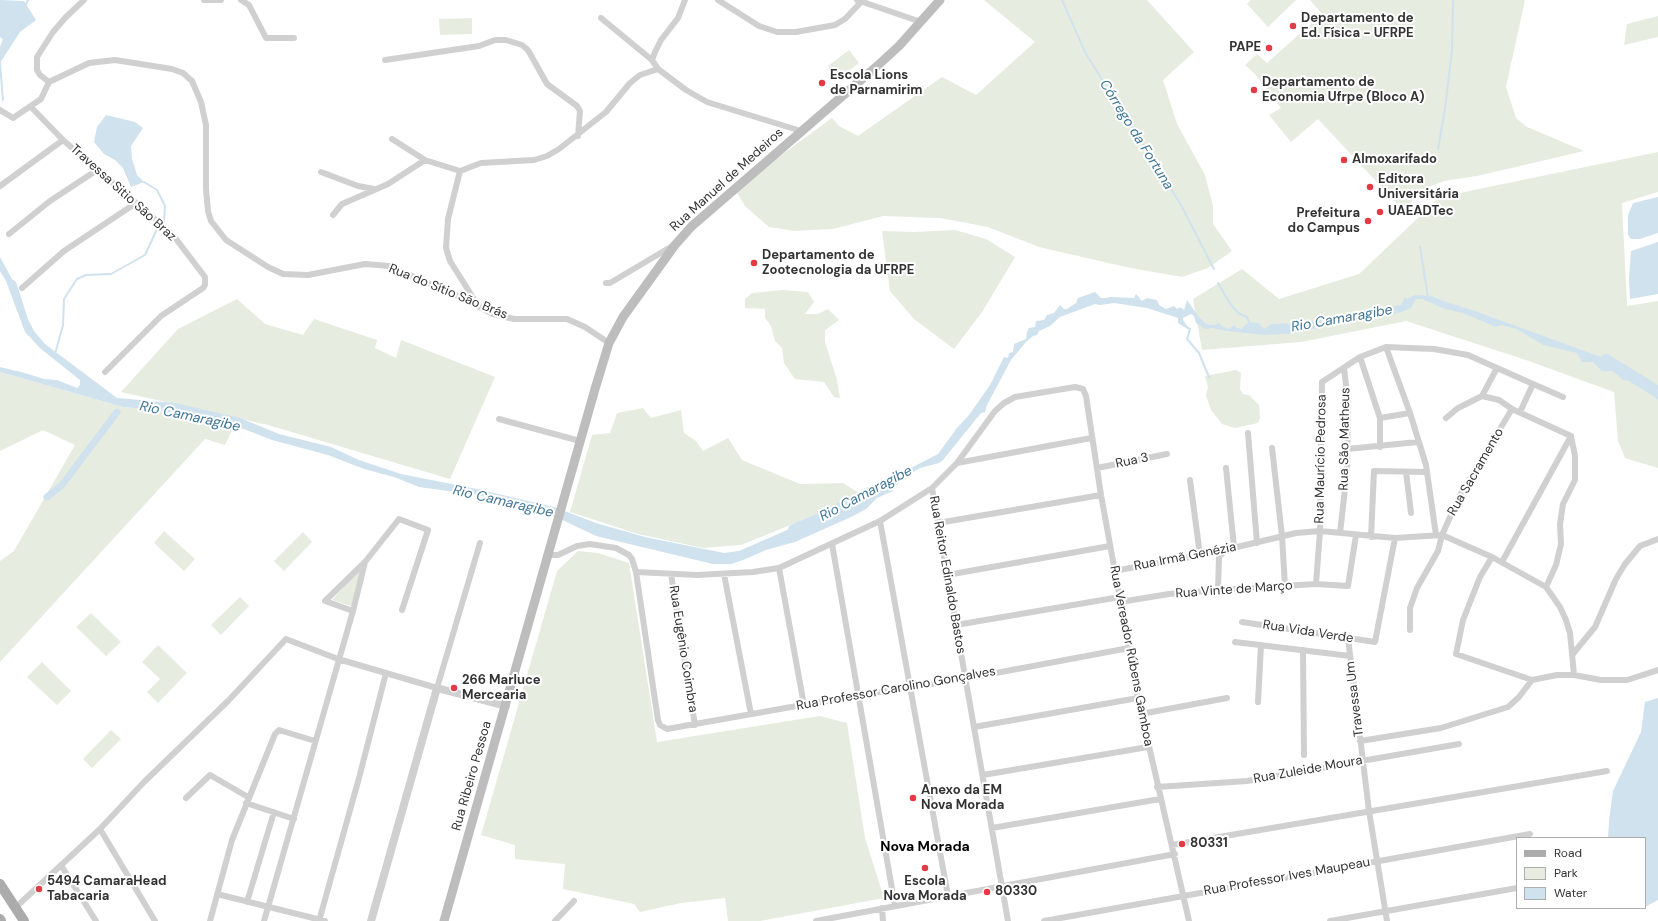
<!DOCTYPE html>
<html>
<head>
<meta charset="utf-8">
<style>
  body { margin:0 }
  #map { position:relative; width:1658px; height:921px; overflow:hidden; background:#fff; font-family:"DM Sans",sans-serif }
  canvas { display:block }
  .legend { position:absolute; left:1516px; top:837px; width:130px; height:72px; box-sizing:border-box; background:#fff; border:1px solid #adadad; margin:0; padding:5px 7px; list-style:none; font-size:12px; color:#333 }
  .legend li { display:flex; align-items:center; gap:8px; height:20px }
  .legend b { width:20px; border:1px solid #adadad }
</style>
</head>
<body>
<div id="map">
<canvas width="1658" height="921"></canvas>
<ul class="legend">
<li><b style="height:5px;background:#ababab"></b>Road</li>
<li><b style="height:11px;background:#e6ecdf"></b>Park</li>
<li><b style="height:11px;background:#cfe2ee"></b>Water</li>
</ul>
</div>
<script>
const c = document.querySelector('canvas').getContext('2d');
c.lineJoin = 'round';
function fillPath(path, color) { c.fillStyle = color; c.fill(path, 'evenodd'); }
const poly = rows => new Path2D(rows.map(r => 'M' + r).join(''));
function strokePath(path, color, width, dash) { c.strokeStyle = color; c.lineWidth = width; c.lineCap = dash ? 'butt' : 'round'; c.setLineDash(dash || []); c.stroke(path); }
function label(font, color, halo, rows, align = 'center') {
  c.font = font + ' "DM Sans",sans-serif'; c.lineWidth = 4; c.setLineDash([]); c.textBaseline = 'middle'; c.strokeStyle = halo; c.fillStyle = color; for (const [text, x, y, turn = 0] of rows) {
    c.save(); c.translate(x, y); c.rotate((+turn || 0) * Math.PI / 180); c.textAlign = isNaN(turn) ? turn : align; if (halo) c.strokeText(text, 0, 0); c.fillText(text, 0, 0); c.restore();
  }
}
fillPath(poly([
  [984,0,1147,0,1194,52,1163,80,1177,124,1205,175,1213,206,1213,224,1232,251,1208,268,1182,277,1126,267,1039,247,988,227,940,218,883,216,833,229,794,231,769,227,745,206,735,189,832,118,839,126,858,136,942,77,976,95,1035,42],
  [1251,0,1296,0,1268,27,1247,4],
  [1310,0,1525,0,1506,87,1516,118,1527,127,1584,151,1477,176,1444,181,1424,189,1403,210,1318,119,1291,142,1269,115,1281,108,1255,74,1245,65,1257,54,1267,63,1322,14],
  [1658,16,1658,37,1624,45,1627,24],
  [472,18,472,34,440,35,439,19],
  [849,50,859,63,838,79,828,66],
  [1658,152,1658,192,1622,203,1627,306,1658,301,1658,468,1625,458,1618,441,1614,392,1526,360,1406,321,1301,342,1202,350,1193,299,1242,269,1279,299,1359,274,1440,197],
  [955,230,986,239,1015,257,982,312,954,349,914,319,890,291,882,231,914,232],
  [783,290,808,292,814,302,805,314,818,314,828,309,839,320,825,330,825,342,837,380,840,398,834,397,824,382,795,379,784,363,782,348,775,341,771,326,765,318,765,309,745,308,745,299,752,293],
  [237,299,265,324,303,335,314,319,377,340,375,348,396,358,401,340,495,377,450,479,268,425,121,392,178,329],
  [1236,370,1241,373,1240,389,1243,394,1249,395,1259,405,1260,418,1258,423,1235,428,1222,424,1211,410,1206,395,1208,387,1205,376],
  [0,372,123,407,156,410,204,421,208,420,223,423,233,428,225,445,205,439,0,662,0,561,14,551,75,445,43,430,0,451],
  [643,408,651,418,681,410,684,433,696,441,703,451,728,438,742,460,800,484,843,483,859,493,830,509,741,545,703,548,638,534,570,512,592,435,610,433,617,413],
  [164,531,195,559,184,571,154,543],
  [303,532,312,542,284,571,274,561],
  [578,551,598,553,629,563,657,742,820,716,847,723,865,838,884,898,760,921,728,921,725,898,681,903,640,912,634,904,563,889,565,864,515,859,515,845,481,835,557,571],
  [360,569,361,570,351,606,332,600],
  [240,597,249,606,221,635,211,625],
  [91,613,121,642,106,656,76,627],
  [158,645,187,673,158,703,147,692,160,679,142,662],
  [42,662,71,691,57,705,27,677],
  [111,730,121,739,92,768,83,759]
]), '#e6ecdf');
fillPath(poly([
  [0,0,24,1,36,20,20,32,0,63,0,47,3,39,0,37],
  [106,115,135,122,143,128,131,146,132,159,137,175,144,182,131,187,123,168,115,160,104,154,94,142,97,127],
  [1658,197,1658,233,1640,239,1631,239,1628,235,1628,215,1633,203],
  [1658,242,1658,294,1630,299,1629,278,1631,251],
  [0,257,12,279,16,282,28,319,34,331,45,344,117,398,175,403,240,418,279,434,331,447,359,460,401,474,477,489,554,507,596,523,645,537,724,553,739,551,801,524,833,518,848,509,856,502,855,499,882,483,938,454,957,428,969,415,990,385,1004,357,1008,358,1009,353,1013,352,1014,344,1026,339,1027,332,1029,328,1035,327,1036,321,1044,320,1047,315,1054,313,1060,305,1064,309,1067,309,1076,303,1078,298,1095,292,1101,298,1106,298,1110,297,1134,298,1136,294,1142,301,1147,298,1157,300,1159,305,1166,309,1174,306,1177,309,1180,307,1184,310,1187,300,1198,316,1206,324,1214,325,1219,323,1222,326,1229,329,1235,325,1236,328,1241,329,1249,322,1258,323,1264,329,1272,324,1305,323,1332,316,1346,316,1351,314,1356,315,1362,310,1373,313,1377,311,1380,312,1386,309,1387,307,1401,305,1405,297,1407,299,1415,295,1432,296,1440,300,1472,310,1615,362,1619,365,1622,375,1625,377,1641,378,1652,386,1654,392,1658,394,1658,400,1641,383,1623,380,1613,371,1602,371,1593,362,1582,362,1577,353,1543,345,1517,329,1501,325,1496,327,1463,313,1445,309,1422,299,1416,299,1411,308,1399,313,1368,317,1295,333,1265,335,1227,331,1212,328,1205,329,1196,323,1194,316,1191,314,1183,318,1183,320,1188,327,1184,327,1178,323,1178,318,1147,308,1114,303,1100,305,1095,304,1060,317,1050,326,1039,331,1037,335,1033,336,1026,342,1011,360,987,405,985,412,981,413,943,460,939,463,920,468,901,479,893,491,877,498,866,509,851,517,795,542,766,550,743,560,731,564,713,564,596,536,552,515,522,505,477,495,419,487,394,477,364,469,328,455,272,440,244,429,235,427,230,428,223,423,156,410,123,407,0,372,0,367,25,373,44,379,57,380,77,388,80,385,80,380,41,349,25,332,6,281,0,271],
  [1658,698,1658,900,1645,907,1645,838,1608,838,1609,821,1613,791,1641,732,1645,702]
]), '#cfe2ee');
strokePath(poly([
  [1062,0,1086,54,1181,205,1214,269],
  [26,4,28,0],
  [0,63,3,100],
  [1438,149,1445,109,1452,50,1453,0],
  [144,182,157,190,165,206,164,222],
  [1420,247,1428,297],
  [1218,283,1229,302,1238,313,1247,317,1250,325],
  [1186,327,1190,329,1187,339,1199,353,1209,377],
  [55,354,63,325,64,299,77,279,86,275,111,274,145,255,157,229]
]), '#cfe2ee', 2);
strokePath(poly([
  [47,497,62,485,117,412]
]), '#cfe2ee', 7);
strokePath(poly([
  [1606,360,1658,392],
  [794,530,820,519,869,493]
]), '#cfe2ee', 12);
strokePath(poly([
  [204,0,221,0],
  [241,0,249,5,266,38,294,38],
  [685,0,678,18,661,40,655,52,652,60,658,69,686,90,707,102,801,131],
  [718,0,759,26,777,32,796,32,835,25,845,19,862,1],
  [857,0,921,22],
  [601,18,652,60],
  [385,60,479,46,495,40,506,40,522,45,528,50,547,84,577,106,580,111,578,136],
  [49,82,89,63,115,60,172,69,183,73,192,81,201,102,206,125,206,189,208,211,211,221,226,240,268,267,283,274,308,275,365,264,389,266,460,297,493,314,514,319,567,319,585,327,609,343],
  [49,82,40,75,37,70,37,57,53,32,66,17,84,0],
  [31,107,63,140,173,235,205,277,205,285,203,288,161,316,105,372],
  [0,110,13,118,41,99,49,82],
  [392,139,425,160,460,171],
  [460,171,481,163,534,160,547,156,559,149,606,112,630,83,640,75,658,69],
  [460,171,448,219,446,248,450,261,477,304],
  [321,172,358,186,374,189],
  [0,186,63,140],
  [333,215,342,204,388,184,425,160],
  [9,234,50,201,97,170],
  [606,283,610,283,674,245],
  [22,288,64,251,136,203],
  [1386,347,1410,413,1426,465,1436,535],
  [1360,357,1380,418,1410,413],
  [1497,368,1533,384,1520,412],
  [1533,384,1563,397],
  [1380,418,1380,447],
  [1446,418,1458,408,1482,396,1499,400,1512,409,1571,436],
  [499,419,580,441],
  [1248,433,1257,543],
  [1272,448,1282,536,1285,586],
  [1347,449,1418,442],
  [957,463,1091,438],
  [1097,468,1167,454],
  [1226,468,1234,547],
  [1406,472,1411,513],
  [1190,480,1200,555],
  [932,488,1008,921],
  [880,521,948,896],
  [938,523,1101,495],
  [1340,533,1347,471,1348,402,1344,368],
  [1371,537,1374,471,1427,472],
  [832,544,895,906],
  [548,555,558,555,577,546,590,544,616,548,629,555,632,559,636,572,658,720,660,725,667,729,859,695,964,679,1129,648],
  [1492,557,1480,577,1463,620,1456,654,1532,680],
  [1502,562,1571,436],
  [779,568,804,705],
  [1114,571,1212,553,1296,533,1320,531,1395,538,1442,535,1492,557,1546,587,1560,607,1566,620,1570,633,1574,675],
  [636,572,697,575,753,572,779,568,880,521,932,488,957,463,995,411,1004,403,1015,397,1075,387,1083,389,1086,396,1101,495,1138,698,1189,921],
  [671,574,695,725],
  [724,574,751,714],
  [947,575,1110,546],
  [1316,584,1320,531,1322,382,1360,357,1386,347,1434,349,1468,355,1497,368,1482,396],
  [1546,587,1556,565,1561,544,1560,524,1563,504,1575,480,1575,456,1571,436],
  [1218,590,1219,557,1226,550],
  [1120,602,1169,594,1218,590,1316,584,1348,586,1356,535],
  [353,611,325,601,365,562,399,519,428,530,402,610],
  [1242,622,1375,642,1395,538],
  [956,625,1120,597],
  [1410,630,1410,608,1417,588,1438,551,1442,535,1460,495,1512,409],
  [1348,638,1369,811,1387,921],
  [1235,642,1350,656],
  [1303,650,1304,755],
  [1572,655,1595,627,1616,579,1625,564,1640,546,1658,539],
  [1258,702,1261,645],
  [1141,714,1227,698],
  [974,727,1138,698],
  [1360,741,1441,728,1508,707,1519,697,1532,680,1557,675,1574,675,1601,680,1627,680,1658,670],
  [983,775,1148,747],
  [1157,787,1247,781,1459,744],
  [186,798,210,775,248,797],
  [246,803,294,819],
  [992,828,1160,799],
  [100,829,155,921],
  [1172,845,1607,771],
  [61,865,96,921],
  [217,894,325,921],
  [247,902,274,812],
  [16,907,100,829,144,782,228,701,286,639,338,659,437,688,480,543],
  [882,908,883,921],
  [210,921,232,840,275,734,279,730,315,741],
  [264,921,353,611,365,562],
  [319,921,359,778,386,673],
  [555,921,574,901],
  [816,921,1175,854],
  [1044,921,1530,834],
  [1330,921,1517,888]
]), '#d0d0d0', 6);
strokePath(poly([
  [371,921,437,688,506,706]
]), '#d0d0d0', 8);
strokePath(poly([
  [444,921,595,389,609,343,623,317,675,245,692,226,876,67,899,46,940,0]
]), '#bdbdbd', 9);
strokePath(poly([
  [0,884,24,921],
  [0,919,1,921]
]), '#ababab', 10);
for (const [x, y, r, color] of [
  [1293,26,4,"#e63946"],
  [1269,48,4,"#e63946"],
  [822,83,4,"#e63946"],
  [1254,90,4,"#e63946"],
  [1344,160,4,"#e63946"],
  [1370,187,4,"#e63946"],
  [1380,212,4,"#e63946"],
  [1368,221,4,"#e63946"],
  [754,263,4,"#e63946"],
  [454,688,4,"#e63946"],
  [913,798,4,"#e63946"],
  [1182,844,4,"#e63946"],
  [925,868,4,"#e63946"],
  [39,889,4,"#e63946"],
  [987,892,4,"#e63946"]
]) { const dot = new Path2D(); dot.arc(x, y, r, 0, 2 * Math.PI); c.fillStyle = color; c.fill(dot); strokePath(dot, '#fff', 1.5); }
label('bold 13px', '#333', '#fff', [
  ["Departamento de",1301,19],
  ["Ed. Física - UFRPE",1301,34],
  ["PAPE",1261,48,"right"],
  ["Escola Lions",830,76],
  ["de Parnamirim",830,91],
  ["Departamento de",1262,83],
  ["Economia Ufrpe (Bloco A)",1262,98],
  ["Almoxarifado",1352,160],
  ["Editora",1378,180],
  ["Universitária",1378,195],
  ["UAEADTec",1388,212],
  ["Prefeitura",1360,214,"right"],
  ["do Campus",1360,229,"right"],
  ["Departamento de",762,256],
  ["Zootecnologia da UFRPE",762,271],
  ["266 Marluce",462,681],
  ["Mercearia",462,696],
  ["Anexo da EM",921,791],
  ["Nova Morada",921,806],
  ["80331",1190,844],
  ["5494 CamaraHead",47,882],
  ["Tabacaria",47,897],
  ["Escola",925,882,"center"],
  ["Nova Morada",925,897,"center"],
  ["80330",995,892]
], 'left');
label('13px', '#333', '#fff', [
  ["Rua Manuel de Medeiros",727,180,-42],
  ["Travessa Sitio São Braz",123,193,42],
  ["Rua do Sítio São Brás",448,292,22],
  ["Rua São Matheus",1345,439,-89],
  ["Rua Maurício Pedrosa",1321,459,-89],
  ["Rua 3",1132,461,-12],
  ["Rua Sacramento",1476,472,-60],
  ["Rua Irmã Genézia",1185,557,-11],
  ["Rua Reitor Edinaldo Bastos",947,575,80],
  ["Rua Vinte de Março",1234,590,-4],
  ["Rua Vida Verde",1308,632,9],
  ["Rua Eugênio Coimbra",683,649,81],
  ["Rua Vereador Rúbens Gamboa",1131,656,79],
  ["Rua Professor Carolino Gonçalves",896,689,-10],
  ["Travessa Um",1355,699,-97],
  ["Rua Zuleide Moura",1308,770,-10],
  ["Rua Ribeiro Pessoa",472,776,-74],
  ["Rua Professor Ives Maupeau",1287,877,-10]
]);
label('italic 14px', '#3f7597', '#fff', [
  ["Córrego da Fortuna",1136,135,58],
  ["Rio Camaragibe",1342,319,-10],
  ["Rio Camaragibe",190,417,12],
  ["Rio Camaragibe",866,494,-28],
  ["Rio Camaragibe",503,502,13]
]);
label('bold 14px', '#000', '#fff', [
  ["Nova Morada",925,847]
]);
</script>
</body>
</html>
